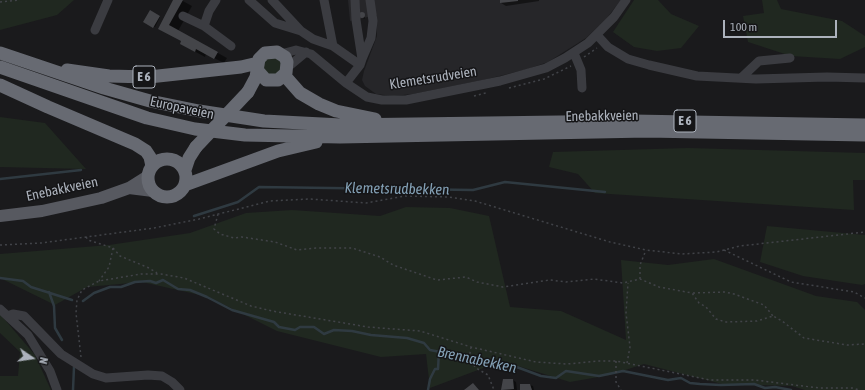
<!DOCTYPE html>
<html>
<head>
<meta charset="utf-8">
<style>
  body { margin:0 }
  #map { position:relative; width:865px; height:390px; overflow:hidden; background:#1a1a1c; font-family:"Asap Condensed",sans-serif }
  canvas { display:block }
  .north { position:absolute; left:12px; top:338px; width:40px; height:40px; -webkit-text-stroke:3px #151517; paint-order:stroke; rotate:103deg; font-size:11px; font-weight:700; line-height:16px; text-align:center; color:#acb2bc }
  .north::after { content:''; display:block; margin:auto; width:14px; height:18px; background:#acb2bc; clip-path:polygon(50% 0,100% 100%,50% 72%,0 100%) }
  .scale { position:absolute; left:723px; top:20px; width:114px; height:18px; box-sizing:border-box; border:2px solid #acb2bc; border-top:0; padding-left:5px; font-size:12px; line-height:14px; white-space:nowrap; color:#acb2bc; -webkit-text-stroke:3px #151517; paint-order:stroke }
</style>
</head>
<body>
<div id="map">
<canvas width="865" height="390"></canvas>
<div class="north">N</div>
<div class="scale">100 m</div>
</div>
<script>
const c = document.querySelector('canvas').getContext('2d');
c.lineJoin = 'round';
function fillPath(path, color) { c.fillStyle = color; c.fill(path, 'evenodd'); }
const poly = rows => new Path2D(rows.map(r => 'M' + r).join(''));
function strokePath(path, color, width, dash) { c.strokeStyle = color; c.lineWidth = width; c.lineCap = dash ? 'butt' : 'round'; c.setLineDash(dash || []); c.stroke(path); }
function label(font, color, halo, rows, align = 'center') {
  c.font = font + ' "Asap Condensed",sans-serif'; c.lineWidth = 3; c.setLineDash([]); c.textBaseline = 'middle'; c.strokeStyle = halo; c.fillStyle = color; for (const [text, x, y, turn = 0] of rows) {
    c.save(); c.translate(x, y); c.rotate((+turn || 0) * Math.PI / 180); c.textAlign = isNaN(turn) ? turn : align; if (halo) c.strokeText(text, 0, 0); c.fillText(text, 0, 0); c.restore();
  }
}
fillPath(poly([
  [348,0,621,0,606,19,586,38,548,62,528,69,483,80,413,94,393,96,376,94,365,86,362,80,364,71,377,36,377,15,350,21]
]), '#262629');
fillPath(poly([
  [0,0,74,0,57,15,0,30],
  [634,0,658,0,671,14,699,26,681,48,657,51,634,47,613,32],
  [762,0,777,0,781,9,842,21,865,36,865,47,840,59,791,56,748,42,743,16,764,13],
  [268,57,281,59,280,74,271,76,264,71,263,64],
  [0,117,45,123,86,169,0,167],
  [688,148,865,153,865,180,853,180,854,210,595,193,578,174,549,167,553,152],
  [406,207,450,208,489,216,510,307,561,311,626,340,621,260,668,265,714,259,816,296,857,302,865,310,865,390,805,390,792,386,722,384,644,364,610,375,570,382,502,361,430,388,426,354,381,357,277,331,209,297,142,282,87,287,55,305,0,278,0,254,109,245,190,233,246,213,292,210,380,216],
  [767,226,865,235,865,284,862,285,803,276,760,262],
  [0,314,35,355,51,390,0,390,0,376,18,376,20,352,0,333]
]), '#202820');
fillPath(poly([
  [175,0,181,0,192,6,178,31,227,58,224,63,206,54,205,57,181,44,182,41,160,29],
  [501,0,539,0,539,1,506,6,501,3],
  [150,12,160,17,155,27,145,22],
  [363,12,365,18,364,19,361,13],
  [513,380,516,382,517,390,502,389],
  [530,385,533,386,534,390,521,390]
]), '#0007');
strokePath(poly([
  [0,179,81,170],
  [194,216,238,202,259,187,473,190,505,182,605,192],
  [0,278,23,281,31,287,72,300],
  [49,292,54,306,55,328,62,340],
  [83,301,94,293,110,287,121,287,135,282,150,281,156,283,163,280,178,289,190,290,207,297,232,310,274,322,279,327,295,330,300,327,314,327,324,334,334,330,352,331,371,335,407,338,424,343,430,350,514,366,541,376,556,378,566,371,599,376,623,371,668,380,681,378,690,383,700,384,721,385,754,384,765,388,775,387,791,390],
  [73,390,74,367],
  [428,390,430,379,435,369,438,369,439,351]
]), '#2f3a41', 2.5);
fillPath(poly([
  [173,0,183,0,169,25,218,52,214,59,196,49,195,52,180,44,181,41,158,29],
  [500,0,518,0,518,1,500,3],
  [150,10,160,16,153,28,143,22],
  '359 15a3 3 0 1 1 6 0a3 3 0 1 1-6 0Z',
  [503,379,513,379,514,389,501,390],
  [473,383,479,390,464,390],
  [520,384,530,384,532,390,520,390]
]), '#444549');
strokePath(poly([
  [0,2,20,0],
  [584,57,597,48],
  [509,88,544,79,571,66],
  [474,96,486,93],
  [218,214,214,229,220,234,234,238,242,237,275,242,297,250,316,248,352,248,380,257,393,265,437,280,466,277,477,282,503,287,550,280,566,282,594,279,623,283,640,279,659,287,692,293,699,303,706,307,716,319,726,322,757,321,773,316,782,321,804,338,847,345,865,344],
  [86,237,88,240,113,248,109,267,99,281],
  [0,245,41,243,154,228,199,219,270,201,310,199,366,203,405,196,448,197,475,201,610,242,646,250,682,254,716,252,740,246,865,232],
  [113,248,120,256,149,268,157,273],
  [724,250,791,282,854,292,865,298],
  [640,279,640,265,646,250],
  [693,293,725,292,734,294,764,305,773,316],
  [471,347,469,359,476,368,488,375,494,390],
  [81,357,76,313,77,300,82,290,99,281,141,274,161,274,184,278,251,306,272,311,368,327,420,331,471,347,536,362,567,364,598,361,616,361,710,380,755,380,819,388,853,388,859,390],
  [616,361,616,382,621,390],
  [627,363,630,347,626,313,628,283]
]), '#414348', 1.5, [2, 3]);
strokePath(poly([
  [249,0,275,23,301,31],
  [272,0,301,31,313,39,333,46,360,65],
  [324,0,333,46],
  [183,16,204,26,209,11,216,0],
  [204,26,231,46],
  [95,30,108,0],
  [597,35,608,47,628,59,649,65,697,76,756,79,827,77,865,78],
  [574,53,581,70,582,88],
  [281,54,296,50,311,54,346,83,367,97,382,100,406,100,500,81,546,68,565,58,588,43,614,17,626,0],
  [362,59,371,38,373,21,370,0],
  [288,67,306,52],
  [741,78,759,61,790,58],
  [346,83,360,65,362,59,356,20,355,0],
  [0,309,28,335,50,371,57,390],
  [8,316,13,314,24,316,61,354,93,374,106,378,148,375,162,376,172,382,180,390]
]), '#3b3c41', 9);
strokePath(poly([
  [129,188,153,191],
  [0,216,42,211,101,198,129,188,148,176]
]), '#575960', 12);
strokePath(poly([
  [0,53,104,88,150,101,199,111,264,121,341,125,632,121,865,125],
  [0,67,147,118,195,129,245,135,340,137,647,131,865,135],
  [67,70,109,76,149,77,241,67,258,63],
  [285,76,300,93,319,104,336,111,375,119],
  [0,85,48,107,135,144,146,151,150,157,152,166],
  [248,92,256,77,259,59,265,53,277,52,285,57,287,62,286,73,278,80,266,80,258,71],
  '148 178a19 19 0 1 1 38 0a19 19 0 1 1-38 0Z',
  [185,170,189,158,196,147],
  [185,185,278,151,316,142]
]), '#676a72', 13);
strokePath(poly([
  [196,147,248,92]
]), '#676a72', 13);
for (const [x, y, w] of [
  [144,77,22],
  [685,121,22]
]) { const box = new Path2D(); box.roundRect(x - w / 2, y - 11, w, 22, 3); c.fillStyle = '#151517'; c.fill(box); strokePath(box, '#acb2bc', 1); }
label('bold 13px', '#acb2bc', null, [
  ["E 6",144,77],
  ["E 6",685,121]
]);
label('14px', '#acb2bc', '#151517', [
  ["Klemetsrudveien",433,78,-9],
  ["Europaveien",182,108,12],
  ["Enebakkveien",602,116,-1],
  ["Enebakkveien",62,189,-12]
]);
label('italic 15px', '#84a1b6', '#151517', [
  ["Klemetsrudbekken",397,189,1],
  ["Brennabekken",477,360,12]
]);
</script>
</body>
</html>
